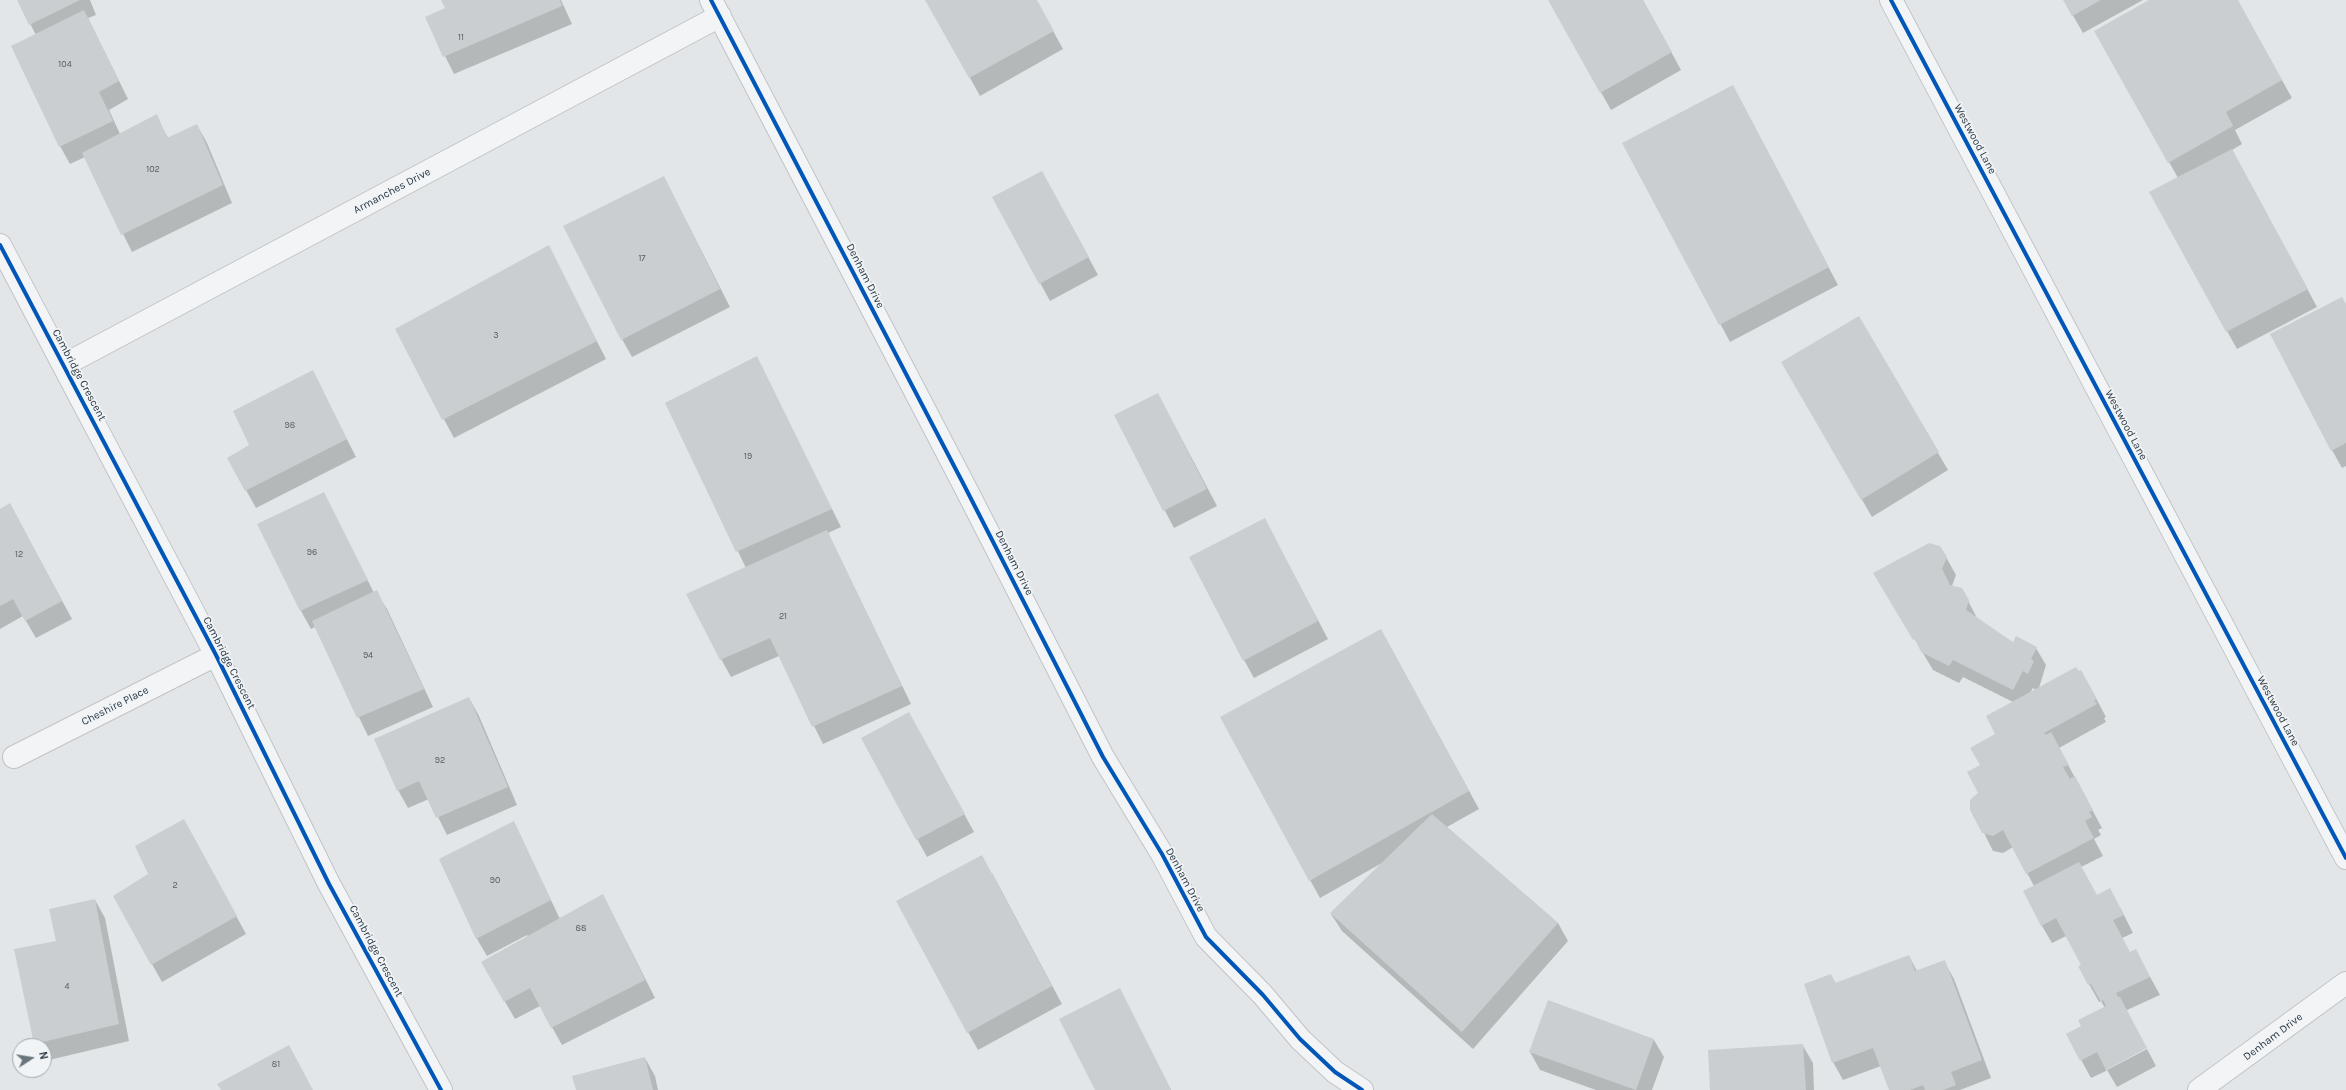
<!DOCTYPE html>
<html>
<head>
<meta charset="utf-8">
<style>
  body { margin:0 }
  #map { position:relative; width:2346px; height:1090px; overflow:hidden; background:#e3e6e8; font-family:Karla,sans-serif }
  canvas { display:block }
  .north { position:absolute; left:12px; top:1038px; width:40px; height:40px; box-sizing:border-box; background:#f1f4f7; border:1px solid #a1a8ae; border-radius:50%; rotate:78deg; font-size:11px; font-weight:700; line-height:16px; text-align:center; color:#293641 }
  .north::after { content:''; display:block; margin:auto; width:14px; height:18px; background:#6a747b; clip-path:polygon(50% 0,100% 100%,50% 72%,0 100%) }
</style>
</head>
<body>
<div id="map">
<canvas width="2346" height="1090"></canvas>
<div class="north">N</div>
</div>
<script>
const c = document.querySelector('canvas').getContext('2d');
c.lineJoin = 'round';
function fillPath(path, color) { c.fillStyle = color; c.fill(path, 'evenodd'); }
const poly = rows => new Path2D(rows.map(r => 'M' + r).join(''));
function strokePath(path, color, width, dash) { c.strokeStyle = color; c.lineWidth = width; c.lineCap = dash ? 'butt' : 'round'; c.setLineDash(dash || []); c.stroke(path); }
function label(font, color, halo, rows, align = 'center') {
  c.font = font + ' Karla,sans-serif'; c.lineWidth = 3.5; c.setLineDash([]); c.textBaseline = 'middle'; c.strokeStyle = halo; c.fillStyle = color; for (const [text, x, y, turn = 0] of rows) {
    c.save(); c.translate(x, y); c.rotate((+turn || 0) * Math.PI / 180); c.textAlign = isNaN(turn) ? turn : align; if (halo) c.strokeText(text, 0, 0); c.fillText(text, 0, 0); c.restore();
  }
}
fillPath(poly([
  [18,0,90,0,96,15,88,18,128,99,109,110,120,134,156,116,168,138,197,125,207,143,232,203,132,252,85,157,70,164,60,146,36,35],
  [442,0,561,0,572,24,454,74,426,18,446,9],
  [927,0,1036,0,1063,49,980,96],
  [1549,0,1643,0,1681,70,1611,110],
  [2064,0,2143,0,2083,33],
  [2151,0,2237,0,2292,98,2235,130,2242,144,2232,150,2317,307,2237,349,2227,331,2178,178,2169,162],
  [1742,104,1838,285,1730,342,1624,144],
  [664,177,730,307,632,357,622,339],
  [1052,190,1098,275,1050,301,994,198],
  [548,246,606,359,454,438,396,330],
  [2346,305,2346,466,2342,468,2332,450],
  [1858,317,1948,470,1872,517,1783,363],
  [756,357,841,527,828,533,911,704,823,744,779,656,731,677,721,659,746,568,666,403],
  [312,371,356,457,256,508,246,490,251,445],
  [1158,394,1217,506,1174,528,1115,416],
  [10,504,72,619,36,638,23,616,0,629,0,510],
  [333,511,374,593,376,592,387,609,433,707,368,736,315,627,311,629,301,611,258,524],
  [1274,537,1328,639,1254,678,1244,660],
  [1946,557,1956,575,1952,586,1962,589,1978,620,2013,643,2036,648,2046,665,2039,688,2091,689,2106,717,2104,718,2106,722,2059,748,2102,828,2098,830,2101,835,2094,839,2103,856,2081,867,2097,896,2120,907,2133,933,2122,938,2130,953,2136,951,2160,995,2127,1010,2106,1071,2091,1078,2067,1034,2082,1026,2105,1008,2101,1001,2099,1002,2089,984,2082,966,2066,936,2052,943,2042,926,2024,891,2034,886,2013,847,2003,853,1993,851,1970,805,1972,798,1979,793,1981,766,2013,702,1963,677,1959,683,1933,670,1875,573],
  [2033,688,2036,690,2030,693],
  [1391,648,1479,809,1447,827,1558,923,1568,941,1473,1049,1342,931,1331,914,1382,863,1320,898,1310,880],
  [469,698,479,716,517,805,447,835,429,799,408,808,398,790],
  [919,731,974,832,927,857,862,738],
  [514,823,560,919,603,895,655,998,562,1045,540,1006,515,1019,482,962,528,937,527,935,487,956,477,939],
  [194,838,246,934,162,982,114,896,150,874],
  [992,873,1062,1004,978,1050,968,1032],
  [95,900,105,918,129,1041,45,1061,44,1046,36,1046,35,1043,58,942],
  [1909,956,1917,971,1944,961,1954,979,1991,1078,1960,1090,1890,1090,1881,1066,1843,1080,1833,1062,1831,975,1836,984],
  [1129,1007,1171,1090,1097,1090],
  [1654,1040,1664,1057,1652,1090,1596,1090,1540,1070,1530,1052],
  [1803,1046,1813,1063,1814,1090,1711,1090],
  [2147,1049,2156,1066,2117,1087,2107,1070],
  [645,1058,655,1076,658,1090,577,1090]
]), '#0003');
fillPath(poly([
  [17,0,80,0,29,25],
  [441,0,560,0,562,6,443,57,425,17,445,8],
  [925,0,1037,0,1054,31,969,78],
  [1548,0,1643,0,1672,52,1600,93],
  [2063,0,2101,0,2072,16],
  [2149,0,2238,0,2282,80,2226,112,2233,126,2168,163,2094,31],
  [84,10,119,81,99,92,113,121,59,147,11,46],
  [1733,85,1829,267,1719,325,1622,143],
  [157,114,167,138,197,124,223,185,121,235,82,153],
  [2232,149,2308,289,2226,332,2149,192],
  [1042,171,1089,257,1039,284,992,197],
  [664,176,720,289,621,340,563,226],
  [549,245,597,341,442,420,395,329],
  [2342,297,2346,304,2346,443,2331,451,2270,334],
  [1859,316,1939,452,1861,500,1781,362],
  [757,356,832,509,736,552,665,403],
  [313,370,347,439,245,491,227,458,249,445,233,411],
  [1158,393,1207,489,1163,511,1114,415],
  [324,492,368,580,300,611,257,524],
  [10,503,62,601,25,621,13,599,0,606,0,509],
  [1265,518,1318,621,1243,661,1189,557],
  [827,530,902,686,812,727,770,638,720,660,686,594],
  [1929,543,1940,546,1947,557,1942,569,1950,585,1962,588,1969,600,1966,610,2013,642,2016,636,2037,647,2031,659,2034,661,2028,674,2023,671,2013,690,1953,660,1949,666,1921,652,1915,639,1913,640,1873,573],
  [377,590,424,689,357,718,312,621],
  [1381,629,1469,791,1309,881,1220,717],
  [2076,667,2079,671,2081,670,2097,699,2094,700,2097,704,2044,733,2046,735,2051,732,2069,765,2063,767,2070,779,2075,776,2093,810,2089,812,2092,817,2085,821,2094,838,2026,874,2003,830,1993,836,1982,833,1970,810,1970,800,1978,793,1967,772,1980,765,1970,748,1995,734,1986,716],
  [469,697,508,787,436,818,419,781,397,791,374,739],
  [909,712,965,814,916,840,861,738],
  [1432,814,1558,923,1462,1032,1330,913],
  [184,819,237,916,151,965,113,896,148,874,135,846],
  [514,821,551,900,476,939,439,859],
  [982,855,1052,986,967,1033,896,901],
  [2079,862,2097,895,2110,888,2124,915,2113,920,2130,952,2136,949,2150,977,2116,993,2118,997,2120,997,2147,1048,2106,1070,2097,1052,2080,1061,2066,1034,2081,1026,2078,1020,2106,1006,2103,1000,2101,1002,2091,984,2088,985,2078,966,2081,965,2056,918,2041,926,2023,891],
  [603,894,645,980,551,1028,530,988,504,1002,481,962],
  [95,899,119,1024,34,1044,14,949,56,941,49,909],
  [1909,955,1915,971,1945,960,1982,1060,1951,1072,1956,1085,1943,1090,1925,1090,1923,1085,1910,1090,1889,1090,1873,1048,1832,1063,1804,984,1831,974,1835,983],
  [1120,988,1171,1090,1095,1090,1059,1019],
  [1548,1000,1654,1039,1636,1090,1529,1052],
  [1803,1044,1806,1090,1710,1090,1708,1050],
  [289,1045,313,1090,221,1090,217,1084],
  [645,1057,653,1090,576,1090,572,1076]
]), '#cbced0');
const street = poly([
  [711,0,965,487,1103,757,1162,854,1206,937,1263,995,1300,1039,1335,1072,1362,1090],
  [1891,0,2346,858],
  [0,245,216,655,329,884,441,1090],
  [64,365,720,16],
  [14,757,216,655],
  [2199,1090,2346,983]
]);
strokePath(street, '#c1c4c6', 24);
strokePath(street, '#f2f4f5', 22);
strokePath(poly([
  [711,0,965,487,1103,757,1162,854,1206,937,1263,995,1300,1039,1335,1072,1362,1090],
  [1891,0,2346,858],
  [0,245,216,655,329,884,441,1090]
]), '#0057b8', 4);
label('9px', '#525d66', null, [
  ["11",461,37],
  ["104",65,64],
  ["102",153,169],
  ["17",642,258],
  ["3",496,335],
  ["98",290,425],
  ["19",748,456],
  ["96",312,552],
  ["12",19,554],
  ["21",783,616],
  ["94",368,655],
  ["92",440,760],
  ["90",495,880],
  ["2",175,885],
  ["88",581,928],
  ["4",67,986],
  ["81",276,1064]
]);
label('11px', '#293641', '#f1f4f7', [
  ["Westwood Lane",1975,139,62],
  ["Armanches Drive",392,191,-28],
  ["Denham Drive",865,276,63],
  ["Cambridge Crescent",79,375,62],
  ["Westwood Lane",2126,425,62],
  ["Denham Drive",1014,563,63],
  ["Cambridge Crescent",229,663,63],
  ["Cheshire Place",115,706,-27],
  ["Westwood Lane",2278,711,62],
  ["Denham Drive",1185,880,62],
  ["Cambridge Crescent",376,951,62],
  ["Denham Drive",2273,1037,-37]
]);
</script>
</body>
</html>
